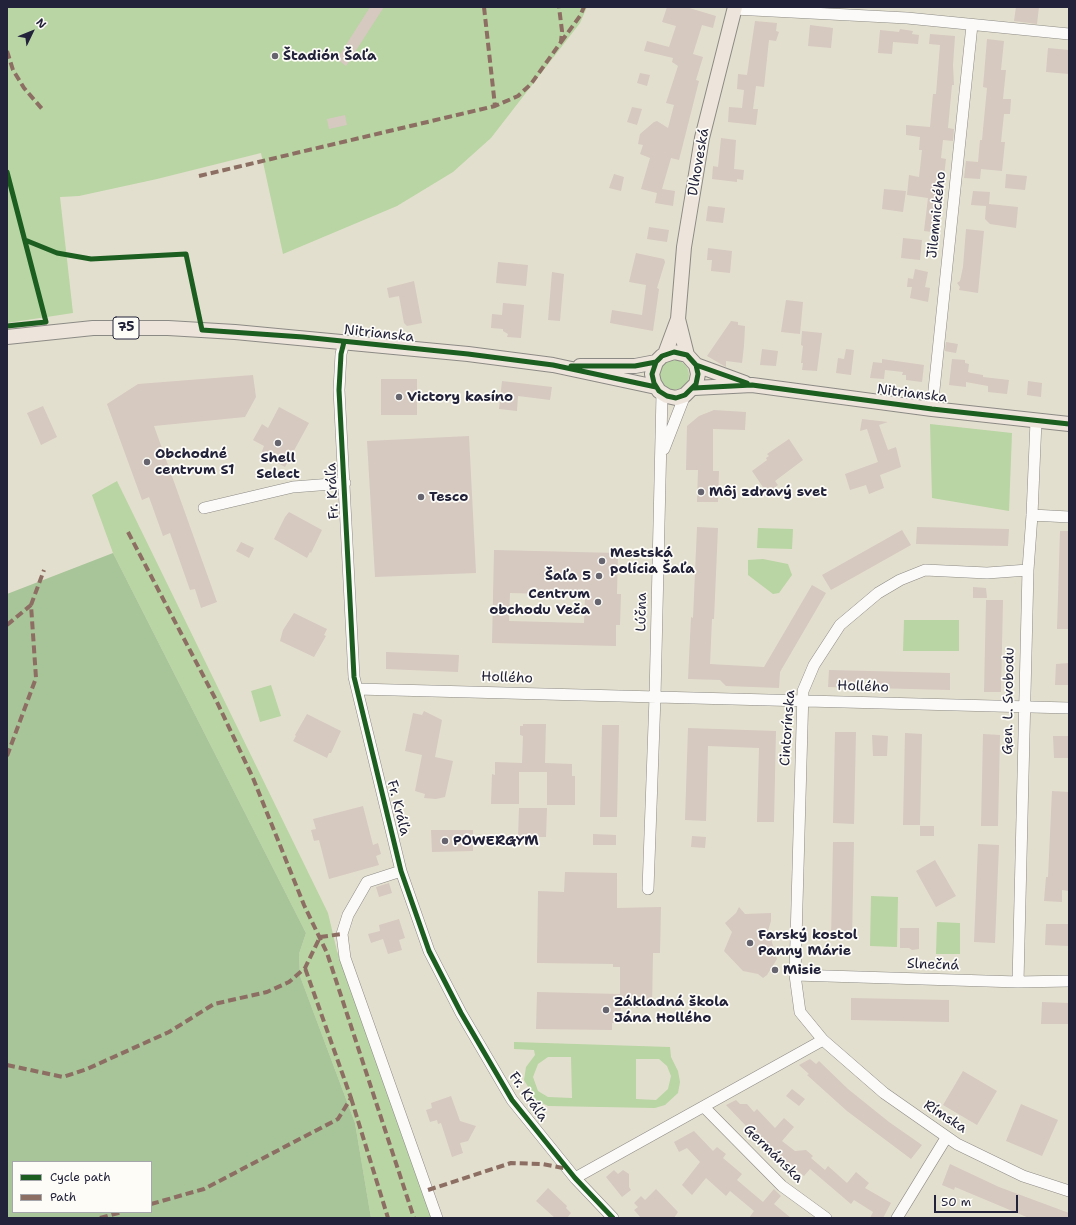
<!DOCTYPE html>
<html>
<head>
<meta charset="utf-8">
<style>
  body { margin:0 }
  #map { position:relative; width:1076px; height:1225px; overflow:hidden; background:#e3dfce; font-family:"Shantell Sans",sans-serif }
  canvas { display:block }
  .frame { position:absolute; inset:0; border:8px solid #22223b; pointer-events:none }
  .legend { position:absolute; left:12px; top:1161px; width:140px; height:52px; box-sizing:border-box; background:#fdfcf7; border:1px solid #a5a5ac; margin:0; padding:5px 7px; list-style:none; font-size:12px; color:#22223b }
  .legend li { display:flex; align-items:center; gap:8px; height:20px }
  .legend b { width:20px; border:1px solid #a5a5ac }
  .north { position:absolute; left:12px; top:12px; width:40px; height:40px; -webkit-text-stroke:3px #fdfcf7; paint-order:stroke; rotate:47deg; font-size:11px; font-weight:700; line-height:16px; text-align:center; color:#22223b }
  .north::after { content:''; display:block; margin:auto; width:14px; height:18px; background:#22223b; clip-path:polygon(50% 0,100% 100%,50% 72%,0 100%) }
  .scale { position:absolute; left:934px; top:1195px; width:84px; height:18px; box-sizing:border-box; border:2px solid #22223b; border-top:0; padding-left:5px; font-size:12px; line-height:14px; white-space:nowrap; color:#22223b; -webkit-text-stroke:3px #fdfcf7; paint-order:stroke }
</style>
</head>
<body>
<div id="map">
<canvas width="1076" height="1225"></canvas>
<div class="frame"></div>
<ul class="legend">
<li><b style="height:5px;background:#1b5e20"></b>Cycle path</li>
<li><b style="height:5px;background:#8d6e63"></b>Path</li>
</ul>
<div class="north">N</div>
<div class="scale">50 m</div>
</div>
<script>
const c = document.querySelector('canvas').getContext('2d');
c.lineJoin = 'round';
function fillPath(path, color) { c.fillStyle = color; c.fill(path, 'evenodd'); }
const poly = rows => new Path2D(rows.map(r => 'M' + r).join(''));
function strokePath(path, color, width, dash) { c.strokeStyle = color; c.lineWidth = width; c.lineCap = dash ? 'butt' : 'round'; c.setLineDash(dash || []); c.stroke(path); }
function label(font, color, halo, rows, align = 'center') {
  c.font = font + ' "Shantell Sans",sans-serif'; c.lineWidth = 3.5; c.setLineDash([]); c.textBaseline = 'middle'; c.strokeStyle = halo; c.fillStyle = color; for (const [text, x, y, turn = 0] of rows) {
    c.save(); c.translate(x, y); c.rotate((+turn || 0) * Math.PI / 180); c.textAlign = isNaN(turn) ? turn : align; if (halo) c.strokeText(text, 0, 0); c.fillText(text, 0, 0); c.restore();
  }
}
fillPath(poly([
  [7,7,587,7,580,23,491,138,453,172,397,206,283,254,261,153,157,179,79,196,60,197,73,313,7,323],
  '659 375a15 15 0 1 1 30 0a15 15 0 1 1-30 0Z',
  [930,424,1012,433,1009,511,932,498],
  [117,481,328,913,337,951,438,1218,371,1218,355,1123,300,976,299,954,306,933,113,553,92,495],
  [758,528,793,529,792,549,757,548],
  [763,559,788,564,792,575,779,593,773,594,748,575,748,560],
  [904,620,959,620,959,651,903,651],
  [271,685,281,716,260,722,251,691],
  [871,896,898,897,897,947,870,946],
  [937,922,960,923,960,954,936,954],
  [514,1042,670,1047,671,1057,678,1071,680,1082,678,1093,665,1105,655,1108,548,1106,536,1100,524,1080,526,1067,535,1055,534,1050,514,1049],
  [548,1057,571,1057,572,1098,548,1097,538,1091,533,1077,538,1064],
  [636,1059,659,1059,667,1066,671,1076,668,1089,656,1100,636,1099]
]), '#b8d5a3');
fillPath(poly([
  [113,553,306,933,299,954,300,976,355,1123,371,1218,7,1218,7,594],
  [13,1162,151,1162,151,1212,13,1212]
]), '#a8c599');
fillPath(poly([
  [370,7,384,7,346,66,337,59],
  [667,7,686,7,716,16,713,28,702,25,693,54,703,57,696,80,699,81,679,160,671,158,662,189,675,191,673,206,655,203,657,193,641,189,650,158,640,154,643,145,638,144,640,134,654,122,657,121,668,128,674,105,666,103,678,66,672,62,673,58,644,51,647,41,669,47,676,26,662,22],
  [1016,7,1039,7,1037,24,1014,21],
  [755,21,777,23,776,31,779,32,776,41,769,40,764,87,756,86,753,109,758,109,756,125,728,122,729,107,742,108,744,90,737,89,738,74,747,75],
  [810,25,833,28,831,48,808,46],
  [900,29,913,31,912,34,919,35,918,44,893,42,892,54,878,53,880,30,899,32],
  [930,34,955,36,953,65,954,85,952,85,948,128,954,129,953,141,943,140,941,158,946,159,944,176,937,175,935,192,942,193,939,233,924,231,928,198,907,195,909,175,919,177,922,150,919,150,920,137,906,135,906,125,930,127,933,94,936,94,940,45,929,44],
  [987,39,1004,41,1001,70,1006,70,1003,99,1011,99,1010,114,1004,114,1001,142,1005,142,1002,171,981,169,980,179,964,178,966,161,978,162,980,140,982,140,987,88,983,87],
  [1048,48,1069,50,1069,74,1046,72],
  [640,73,650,75,647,86,637,83],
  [632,107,642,109,637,125,627,122],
  [345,115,347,125,329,129,327,119],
  [721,138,736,140,734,169,744,170,743,180,737,179,737,182,712,179,713,166,718,167],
  [614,174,624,177,621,191,609,188],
  [1006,174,1027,176,1025,190,1005,188],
  [884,189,906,191,903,212,882,209],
  [973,191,990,192,989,204,1018,207,1016,228,990,224,985,219,986,206,971,205],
  [708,206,725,208,723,223,706,221],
  [649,227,669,230,667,242,647,239],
  [966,229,984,231,978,293,959,290,960,287,957,283,960,281,963,267],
  [903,238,922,240,920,260,901,258],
  [708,248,732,251,730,273,711,271,712,260,707,260],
  [636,253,664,259,665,262,657,288,659,289,653,331,610,323,612,310,642,315,646,285,629,282],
  [498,262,528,265,526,286,496,283],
  [915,269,928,272,925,287,930,288,928,302,910,298,912,287,907,287,908,278,913,279],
  [552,272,564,274,560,321,548,320],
  [414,281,422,323,407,326,404,323,399,296,389,298,387,288],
  [786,300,803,302,800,334,781,332],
  [503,303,524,305,521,338,507,337,508,334,503,331,503,329,491,328,492,314,502,315],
  [731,321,738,322,738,325,745,326,744,346,742,363,726,361,726,367,707,356],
  [802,331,822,333,817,371,802,370,803,363,801,363,803,346,801,345],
  [946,342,958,344,956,353,945,351],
  [762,349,778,351,776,366,760,365],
  [846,349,854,350,851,375,836,373,838,358,844,359],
  [882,359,924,365,922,382,906,380,906,375,902,375,903,372,885,370,884,379,870,378,873,362,882,363],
  [952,359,965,360,965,363,969,364,968,372,971,373,983,375,983,377,1009,380,1007,394,988,392,988,386,966,382,966,387,949,385],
  [253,375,256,397,245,417,154,426,217,602,201,608,195,589,190,590,170,533,163,536,149,497,142,500,107,404,138,384],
  [381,379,417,379,417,415,381,415],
  [502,381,552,387,550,400,518,396,517,411,499,409],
  [1028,381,1042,383,1041,397,1027,395],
  [43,406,57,437,41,445,27,413],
  [279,407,309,423,285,467,261,454,264,446,253,440,262,424,268,428],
  [714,410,746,412,745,430,713,429,713,471,719,471,718,502,697,502,698,470,686,470,687,426,699,416],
  [862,419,888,422,879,425,888,450,896,447,901,467,880,475,884,488,869,494,866,485,850,490,845,474,878,462,867,429,860,431],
  [469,436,476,573,375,577,367,441],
  [789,439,803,460,775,481,778,485,767,493,752,471,767,460,766,458,769,456,767,454],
  [289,512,322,530,311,553,310,552,307,558,274,539,285,517],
  [697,527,718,528,714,619,712,619,710,664,764,667,812,585,826,593,780,672,779,688,726,686,720,680,688,679,691,617,693,618],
  [917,527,1009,529,1008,546,916,544],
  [902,530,911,545,831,590,822,575],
  [1060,531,1069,531,1069,629,1057,629],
  [241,542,254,548,249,558,236,551],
  [494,550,618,553,617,594,621,594,620,625,616,625,616,646,492,643],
  [510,593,585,595,584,623,509,621],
  [973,587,986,588,987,598,973,598],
  [986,600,1003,600,1001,692,984,692],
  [294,613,327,629,324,635,326,636,314,657,280,641,283,630],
  [386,652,459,655,458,672,386,669],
  [1069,663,1069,685,1055,685,1056,664],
  [829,670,950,673,950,690,872,688,872,679,857,679,857,688,828,687],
  [424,711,442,720,435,757,453,761,445,797,436,799,424,798,425,794,415,791,422,755,405,751,413,713,422,715],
  [307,714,341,731,331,753,329,753,327,758,293,741,296,736,295,735],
  [523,724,546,724,545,763,572,764,572,776,575,776,575,805,547,805,547,772,519,772,519,804,491,804,492,774,495,775,495,762,522,763,523,736,520,735,520,726,523,726],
  [602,725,619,725,617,817,600,817],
  [688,728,776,731,774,822,757,822,759,748,708,746,706,821,685,820],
  [835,732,856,732,854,824,833,823],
  [905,733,922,734,920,825,903,825],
  [983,734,1000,735,998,826,981,826],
  [872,735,888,736,887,756,873,756],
  [1053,736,1069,736,1069,758,1054,758],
  [1052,791,1069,792,1069,891,1062,890,1062,902,1044,901,1046,877,1048,877],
  [363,806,373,845,378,843,381,854,376,856,379,865,329,879,319,840,314,841,311,830,316,829,313,819],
  [519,808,547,808,546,837,518,837],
  [920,826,934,826,934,836,920,836],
  [431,830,473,830,473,851,432,852],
  [593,834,616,835,616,845,593,845],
  [692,836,706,837,705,848,691,847],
  [833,842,854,842,852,940,831,940],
  [978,844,999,845,995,943,974,942],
  [935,860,956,896,936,907,916,871],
  [565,872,617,873,617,908,661,907,660,953,653,953,652,1008,621,1008,620,1023,612,1023,612,1030,536,1029,537,992,620,994,620,967,613,967,613,964,537,963,538,891,564,892],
  [389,883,392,893,379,897,376,887],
  [739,907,745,914,771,913,771,921,767,934,771,939,777,959,767,975,763,978,758,974,743,971,724,951,732,932,725,923,736,913],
  [399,919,405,938,399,940,402,950,388,954,383,939,371,943,368,934,380,931,379,925],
  [1046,924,1069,924,1069,946,1045,945],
  [900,928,919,928,919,949,912,950,909,948,900,948],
  [851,998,949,1000,949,1022,851,1020],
  [1042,1002,1069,1003,1069,1024,1041,1024],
  [810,1059,816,1064,819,1061,848,1089,889,1122,922,1145,911,1159,847,1111,807,1075,809,1074,799,1065],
  [963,1071,997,1091,977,1125,943,1105],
  [792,1089,805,1099,799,1106,786,1096],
  [451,1096,460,1121,476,1126,468,1141,460,1143,463,1153,452,1157,441,1123,438,1124,437,1120,430,1122,426,1110,432,1108,431,1103],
  [736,1100,740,1104,747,1104,754,1112,757,1109,775,1128,784,1118,794,1127,782,1141,795,1151,806,1150,813,1156,811,1158,825,1170,828,1166,847,1183,856,1172,869,1183,865,1188,891,1203,883,1218,870,1218,873,1212,854,1200,851,1204,810,1169,804,1176,789,1164,763,1142,765,1141,750,1126,748,1128,726,1105],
  [1021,1104,1058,1120,1042,1156,1006,1141],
  [694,1131,713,1151,717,1147,726,1154,723,1158,742,1174,737,1180,763,1202,774,1189,781,1196,774,1204,791,1218,749,1218,754,1211,730,1191,726,1196,706,1178,692,1195,682,1185,700,1162,687,1148,679,1152,674,1142],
  [950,1164,999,1187,1069,1213,1069,1218,1029,1218,955,1187,954,1190,942,1185],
  [614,1170,618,1174,623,1170,629,1174,629,1187,631,1190,622,1197,606,1177],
  [548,1188,567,1206,566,1208,571,1213,567,1218,555,1218,536,1201],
  [656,1189,678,1212,674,1218,641,1218,634,1210,638,1207,634,1203,641,1196,645,1200]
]), '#d6c9c0');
const minor = poly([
  [734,9,907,18,1069,34],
  [344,342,341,354,339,390,354,677,401,871,429,951,461,1013,512,1100,575,1178,613,1218],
  [932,409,972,25],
  [664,449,685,395],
  [204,508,293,487,345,483],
  [1032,515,1069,517],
  [1028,570,987,573,925,570,900,580,878,593,840,625,814,665,803,691,795,975,800,1012,823,1040,884,1093,957,1144,1023,1176,1069,1191],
  [357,689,1069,708],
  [401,871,367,882,348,915,342,934,345,958,437,1218],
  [648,889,655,697,662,394],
  [795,975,1018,982,1069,981],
  [1018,982,1028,570,1032,515,1036,421],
  [704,1107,782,1186,826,1218],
  [575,1178,823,1040],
  [897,1218,946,1138]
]);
const major = poly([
  [678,319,687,355],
  [7,337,93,328,168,328,235,332,468,354,553,365,656,387],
  [665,354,678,319,684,247,702,138,735,7],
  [696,365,698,374,696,384,685,395,676,398,667,396,659,391,654,383,652,374,656,362,662,356,674,352,687,355,696,365,745,383],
  [580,366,635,366,656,362],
  [694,388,752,385,932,409,1069,424]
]);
strokePath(minor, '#8c8a85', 12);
strokePath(major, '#8c8a85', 16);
strokePath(minor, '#fbfaf8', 11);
strokePath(major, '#ede5dc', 14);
strokePath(poly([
  [484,7,495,106,518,96,531,84,561,42,562,31,559,7],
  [561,42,580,16,584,7],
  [7,51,13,70,24,88,43,110],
  [199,176,495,106],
  [128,532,216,700,253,778,304,905,327,953,414,1218],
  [7,625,31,605],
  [7,756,36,678,31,605,44,570],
  [320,937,342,934],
  [7,1065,63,1077,87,1069,169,1032,214,1004,267,992,289,982,305,968,320,937],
  [351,1098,388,1218],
  [428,1190,511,1163,542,1164,568,1169],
  [151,1204,204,1189,338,1119,351,1098,305,968],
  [100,1218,122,1212]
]), '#8d6e63', 4, [8, 4]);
strokePath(poly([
  [7,172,46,322,7,326],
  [25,240,57,253,91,259,186,254,202,330,303,337,468,354,553,365,656,387],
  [344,342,341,354,339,390,354,677,401,871,429,951,461,1013,512,1100,575,1178,613,1218],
  [696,365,698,374,696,384,685,395,676,398,667,396,659,391,654,383,652,374,656,362,662,356,674,352,687,355,696,365,747,383],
  [571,366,635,366,656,362],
  [694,388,752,385,932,409,1069,424]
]), '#1b5e20', 5);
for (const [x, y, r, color] of [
  [275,56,4,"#66646e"],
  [399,397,4,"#66646e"],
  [278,443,4,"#66646e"],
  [147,462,4,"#66646e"],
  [701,492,4,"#66646e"],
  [421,497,4,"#66646e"],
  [602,561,4,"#66646e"],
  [599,576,4,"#66646e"],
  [598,602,4,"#66646e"],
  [445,841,4,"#66646e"],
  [750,943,4,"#66646e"],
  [775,970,4,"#66646e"],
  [606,1010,4,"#66646e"]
]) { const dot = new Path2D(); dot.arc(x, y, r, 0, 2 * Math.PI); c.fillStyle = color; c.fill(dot); strokePath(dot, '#fdfcf7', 1.5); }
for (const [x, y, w] of [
  [126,328,26]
]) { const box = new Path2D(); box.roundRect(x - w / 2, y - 11, w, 22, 3); c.fillStyle = '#fdfcf7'; c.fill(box); strokePath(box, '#22223b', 1); }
label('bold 13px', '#22223b', null, [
  ["75",126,328]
]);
label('bold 14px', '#22223b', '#fdfcf7', [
  ["Štadión Šaľa",283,56],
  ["Victory kasíno",407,397],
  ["Obchodné",155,454],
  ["centrum S1",155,470],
  ["Shell",278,458,"center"],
  ["Select",278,474,"center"],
  ["Môj zdravý svet",709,492],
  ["Tesco",429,497],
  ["Mestská",610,553],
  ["polícia Šaľa",610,569],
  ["Šaľa 5",591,576,"right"],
  ["Centrum",590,594,"right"],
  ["obchodu Veča",590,610,"right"],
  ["POWERGYM",453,841],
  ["Farský kostol",758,935],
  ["Panny Márie",758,951],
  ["Misie",783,970],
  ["Základná škola",614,1002],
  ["Jána Hollého",614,1018]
], 'left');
label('14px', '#22223b', '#fdfcf7', [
  ["Dlhoveská",699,162,-80],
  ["Jilemnického",937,215,-84],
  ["Nitrianska",379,334,6],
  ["Nitrianska",912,394,7],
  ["Fr. Kráľa",333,491,-93],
  ["Lúčna",642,612,-89],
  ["Hollého",507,678,2],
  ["Hollého",863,687,2],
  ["Gen. L. Svobodu",1009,701,-89],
  ["Cintorínska",788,728,-86],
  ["Fr. Kráľa",398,808,76],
  ["Slnečná",933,965,2],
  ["Fr. Kráľa",528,1097,55],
  ["Rímska",945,1117,33],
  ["Germánska",773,1154,44]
]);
</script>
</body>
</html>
